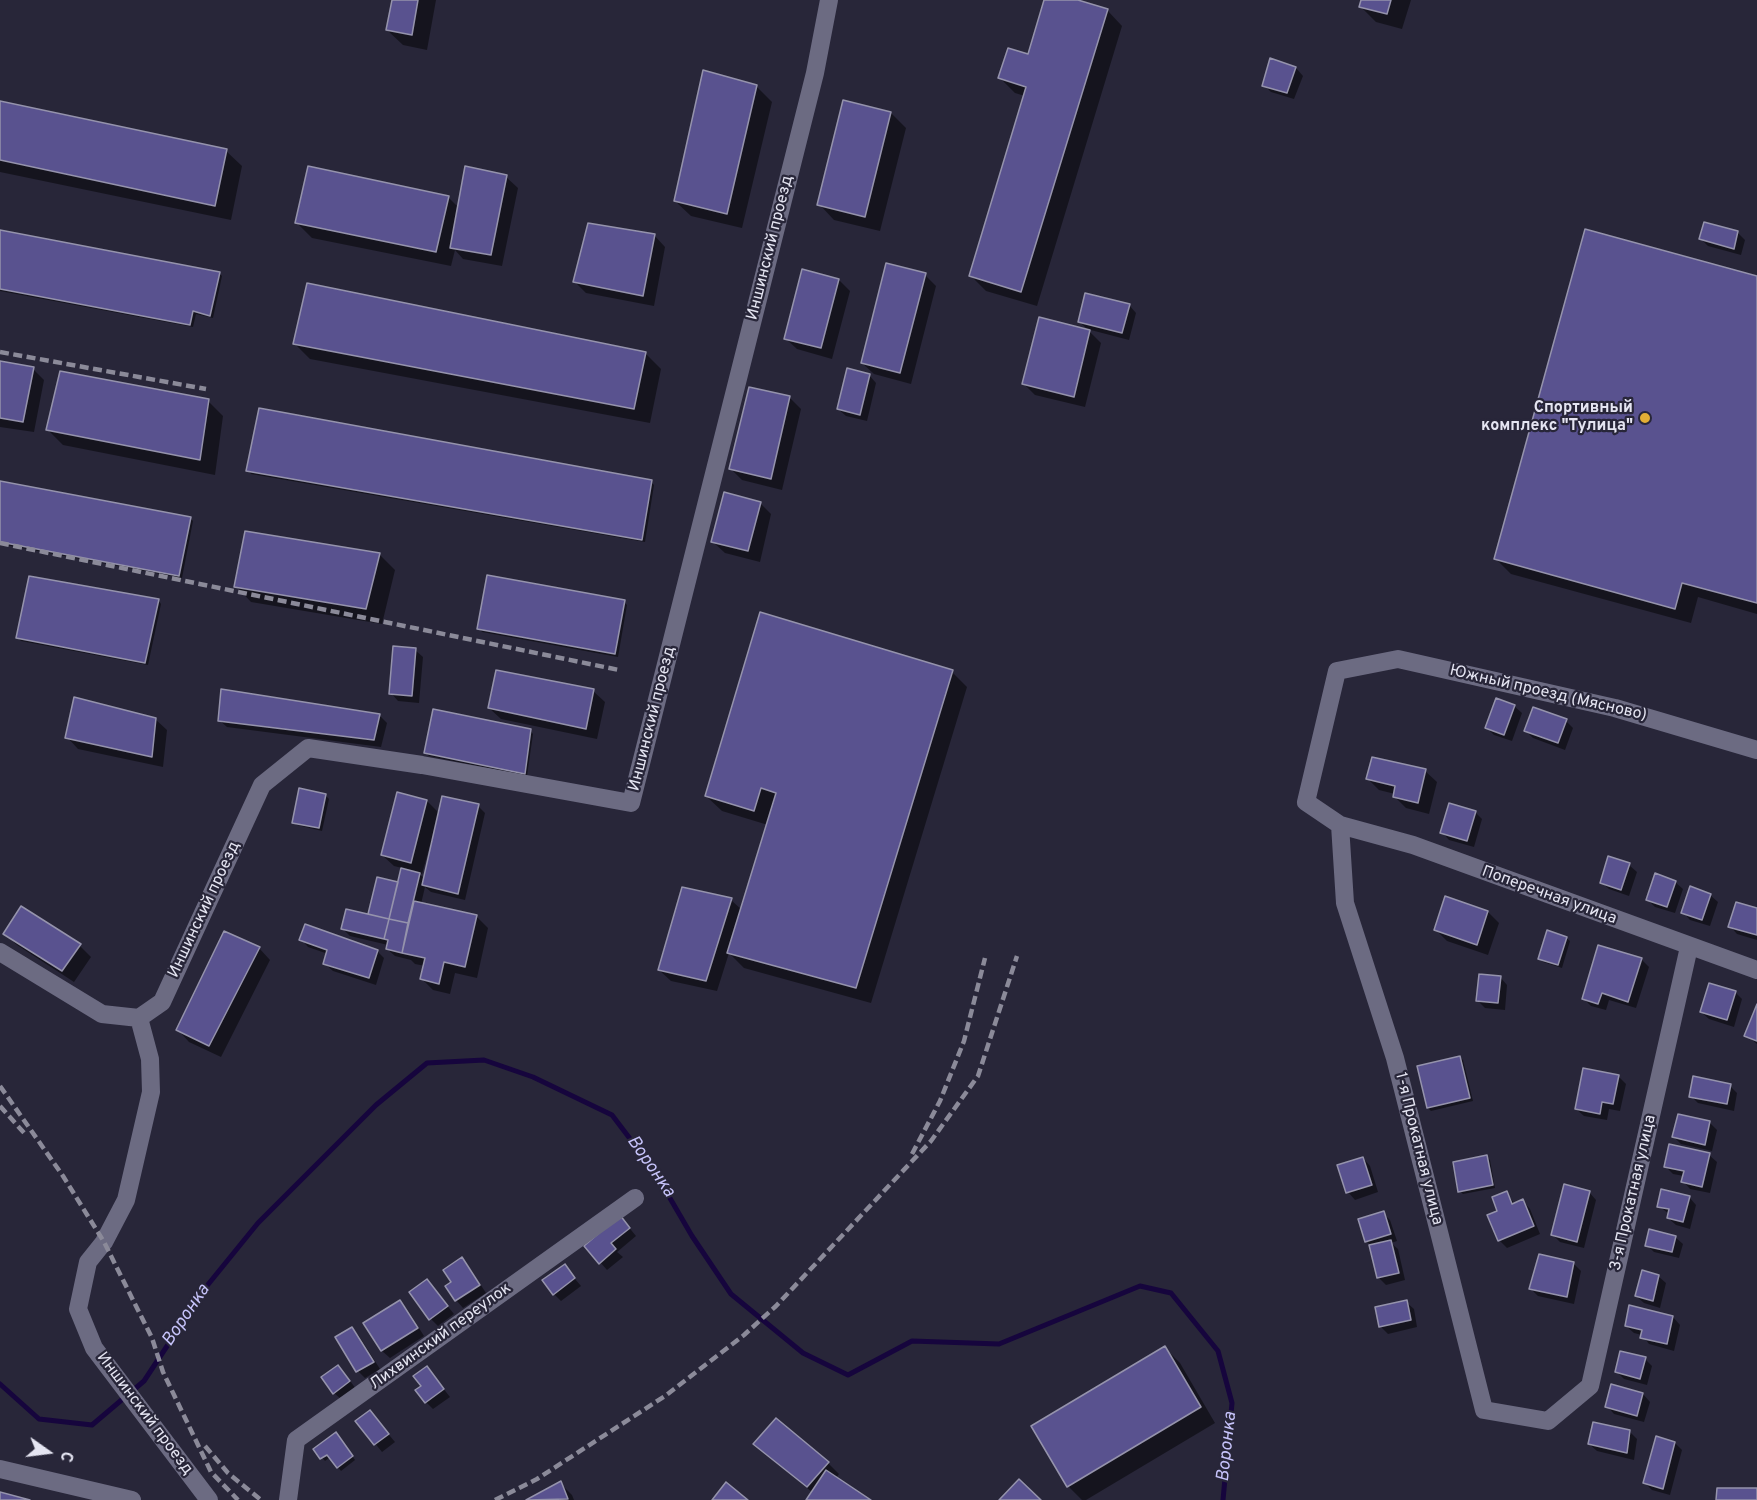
<!DOCTYPE html>
<html>
<head>
<meta charset="utf-8">
<style>
  body { margin:0 }
  #map { position:relative; width:1757px; height:1500px; overflow:hidden; background:#282639; font-family:Overpass,sans-serif }
  canvas { display:block }
  .north { position:absolute; left:18px; top:1422px; width:60px; height:60px; -webkit-text-stroke:4px #282639; paint-order:stroke; rotate:104deg; font-size:16px; font-weight:700; line-height:24px; text-align:center; color:#e5e5f2 }
  .north::after { content:''; display:block; margin:auto; width:21px; height:27px; background:#e5e5f2; clip-path:polygon(50% 0,100% 100%,50% 72%,0 100%) }
</style>
</head>
<body>
<div id="map">
<canvas width="1757" height="1500"></canvas>
<div class="north">С</div>
</div>
<script>
const c = document.querySelector('canvas').getContext('2d');
c.lineJoin = 'round';
function fillPath(path, color) { c.fillStyle = color; c.fill(path, 'evenodd'); }
const poly = rows => new Path2D(rows.map(r => 'M' + r).join(''));
function strokePath(path, color, width, dash) { c.strokeStyle = color; c.lineWidth = width; c.lineCap = dash ? 'butt' : 'round'; c.setLineDash(dash || []); c.stroke(path); }
function label(font, color, halo, rows, align = 'center') {
  c.font = font + ' Overpass,sans-serif'; c.lineWidth = 4.5; c.setLineDash([]); c.textBaseline = 'middle'; c.strokeStyle = halo; c.fillStyle = color; for (const [text, x, y, turn = 0] of rows) {
    c.save(); c.translate(x, y); c.rotate((+turn || 0) * Math.PI / 180); c.textAlign = isNaN(turn) ? turn : align; if (halo) c.strokeText(text, 0, 0); c.fillText(text, 0, 0); c.restore();
  }
}
fillPath(poly([
  [394,0,436,0,427,50,403,45,387,30],
  [1046,0,1073,0,1107,10,1122,26,1037,306,986,291,970,275,1025,96,1015,93,1000,78,1029,56],
  [1363,0,1411,0,1402,29,1376,22,1361,7],
  [1296,68,1303,76,1294,99,1271,92,1264,85],
  [756,86,772,102,742,228,691,216,675,201],
  [0,103,226,151,242,166,231,220,0,172],
  [891,113,906,128,880,231,834,220,819,204],
  [506,177,518,188,502,266,463,259,455,250,451,266,312,238,297,223,448,197,459,208],
  [0,232,219,273,222,276,213,318,196,314,193,327,0,291],
  [1738,233,1745,240,1741,255,1708,246,1701,239],
  [654,235,665,247,654,306,586,293,575,282],
  [925,275,936,286,911,384,874,374,862,363],
  [1757,278,1757,614,1698,597,1691,623,1511,574,1496,559],
  [839,280,850,291,832,359,797,349,785,338],
  [1129,305,1136,313,1129,340,1087,329,1101,343,1085,407,1035,395,1024,384,1089,331,1079,321],
  [295,344,645,353,661,369,650,423,310,359],
  [0,363,33,369,44,380,34,432,0,427],
  [869,375,876,383,867,421,846,416,838,409],
  [750,388,790,398,801,409,782,490,742,480,731,469],
  [208,401,223,416,215,475,63,445,48,430],
  [248,470,651,482,654,485,645,542,251,474],
  [0,483,190,518,193,521,182,578,0,544],
  [760,503,771,514,760,562,725,553,713,542],
  [246,533,380,555,395,570,382,624,251,602,236,586],
  [158,600,161,604,148,665,21,641,18,638],
  [624,602,627,605,618,657,482,632,479,628],
  [415,650,423,657,419,703,398,701,391,693],
  [952,672,967,687,871,1003,744,968,729,953,717,991,671,981,659,970,731,900,742,910,768,825,722,811,706,796],
  [593,691,605,702,597,739,501,719,489,708],
  [1514,706,1522,713,1512,741,1494,735,1487,728],
  [379,715,387,723,381,747,227,727,219,720],
  [155,719,167,730,163,767,78,749,67,737],
  [1566,721,1573,728,1565,750,1533,738,1526,731],
  [530,730,533,734,527,776,429,756,426,753],
  [1425,771,1437,782,1429,814,1406,808,1395,797,1395,794,1379,790,1368,779],
  [325,795,329,799,322,831,297,825,293,822],
  [427,801,440,814,478,806,485,813,465,900,431,892,425,887,421,904,477,917,488,928,477,978,455,973,450,994,433,990,422,979,425,966,415,964,411,960,395,956,387,949,388,945,350,936,343,929,370,916,378,879,399,883,402,868,394,866,382,855],
  [430,845,432,845,425,879,418,873,422,874],
  [1475,812,1482,819,1474,847,1449,840,1442,832],
  [1629,865,1637,872,1629,896,1609,889,1601,882],
  [1675,882,1683,889,1675,913,1655,907,1648,900],
  [1710,895,1718,902,1710,926,1690,920,1683,912],
  [21,908,80,946,91,957,74,982,17,945,5,934],
  [1757,910,1757,940,1737,934,1730,926],
  [1488,912,1499,923,1488,955,1447,941,1436,930],
  [1566,938,1570,941,1562,968,1543,962,1540,959],
  [301,939,377,951,384,958,376,985,333,971,325,964,328,954,308,947],
  [259,948,270,960,221,1057,189,1042,178,1030],
  [1641,959,1649,967,1636,1008,1609,1000,1606,1010,1591,1006,1584,999],
  [1500,977,1507,985,1505,1010,1485,1008,1477,1000],
  [1735,992,1742,999,1734,1027,1709,1019,1701,1012],
  [1757,1008,1757,1044,1746,1035],
  [1460,1057,1463,1060,1473,1101,1431,1111,1428,1108],
  [1618,1076,1626,1084,1620,1111,1609,1109,1607,1120,1584,1116,1576,1109],
  [1730,1086,1737,1093,1734,1111,1698,1103,1691,1096],
  [1679,1115,1710,1123,1717,1130,1712,1151,1681,1144,1674,1137],
  [1709,1155,1717,1162,1710,1193,1690,1189,1683,1181,1684,1176,1673,1174,1665,1166],
  [1487,1157,1490,1160,1495,1188,1463,1194,1460,1191],
  [1363,1158,1370,1166,1378,1192,1355,1200,1348,1192],
  [1589,1192,1596,1200,1584,1248,1560,1242,1553,1235],
  [1506,1193,1515,1204,1523,1201,1530,1209,1540,1234,1507,1248,1499,1240,1499,1212],
  [1689,1197,1696,1205,1690,1229,1676,1225,1668,1218,1669,1214,1659,1206],
  [1383,1213,1390,1220,1397,1241,1391,1243,1398,1249,1405,1280,1386,1285,1378,1277,1371,1245,1366,1241],
  [627,1225,636,1236,617,1252,623,1257,607,1270,586,1246],
  [1675,1237,1683,1244,1679,1258,1654,1252,1647,1245],
  [462,1259,469,1267,486,1293,463,1308,456,1300],
  [1573,1263,1581,1271,1574,1304,1538,1296,1531,1289],
  [564,1266,581,1286,561,1301,554,1294],
  [1658,1276,1666,1283,1660,1308,1644,1303,1636,1296],
  [427,1281,454,1314,438,1326,431,1319],
  [400,1302,407,1309,424,1336,390,1358,382,1351,365,1324],
  [1406,1302,1414,1309,1417,1327,1388,1334,1380,1326],
  [1673,1317,1680,1325,1674,1351,1649,1344,1642,1335,1634,1333,1626,1326],
  [352,1328,359,1336,380,1369,365,1378,358,1371],
  [1165,1348,1180,1363,1215,1423,1086,1500,1082,1500,1068,1486],
  [1645,1359,1652,1366,1647,1385,1624,1379,1616,1371],
  [427,1368,450,1397,433,1409,426,1402,423,1387],
  [345,1374,356,1389,342,1400,334,1393],
  [1643,1394,1650,1402,1644,1422,1614,1414,1607,1406],
  [370,1412,395,1442,382,1452,357,1421],
  [1630,1432,1637,1439,1634,1460,1597,1451,1589,1444],
  [339,1437,355,1460,341,1471,330,1457,325,1461,315,1449],
  [1675,1443,1682,1450,1670,1495,1652,1490,1645,1483],
  [755,1444,828,1463,839,1474,836,1478,868,1500,808,1500,813,1493],
  [560,1483,572,1495,574,1500,529,1500]
]), '#0007');
strokePath(poly([
  [0,1384,39,1419,92,1425,144,1381,206,1287,258,1223,376,1105,427,1063,484,1060,533,1077,612,1115,653,1169,692,1236,731,1294,803,1353,848,1375,912,1341,999,1344,1140,1286,1171,1293,1218,1351,1232,1403,1223,1500]
]), '#16053d', 5);
const building = poly([
  [392,0,418,0,412,35,386,30,392,0],
  [1044,0,1078,0,1108,9,1021,292,969,276,1026,87,998,78,1008,48,1028,54,1044,0],
  [1361,0,1391,0,1387,14,1359,7,1361,0],
  [1270,58,1296,67,1287,93,1262,86,1270,58],
  [703,70,757,85,727,214,674,201,703,70],
  [843,100,891,112,865,217,817,205,843,100],
  [0,101,227,149,215,206,0,160,0,101],
  [308,166,449,196,436,252,295,223,308,166],
  [465,166,507,175,491,255,450,248,465,166],
  [1704,222,1738,231,1734,249,1699,239,1704,222],
  [588,223,655,234,643,296,573,282,588,223],
  [1585,229,1757,276,1757,603,1682,583,1675,609,1494,559,1585,229],
  [0,230,220,272,210,316,193,311,190,325,0,289,0,230],
  [886,263,926,273,900,373,861,363,886,263],
  [802,269,839,279,821,348,784,339,802,269],
  [307,283,646,352,634,409,293,344,307,283],
  [1085,293,1130,304,1122,333,1078,322,1085,293],
  [1039,317,1090,330,1074,397,1022,384,1039,317],
  [0,361,34,367,23,422,0,418,0,361],
  [847,368,870,374,860,415,837,409,847,368],
  [60,371,209,399,200,460,46,430,60,371],
  [749,387,790,396,771,479,729,469,749,387],
  [259,408,652,480,642,540,246,471,259,408],
  [0,481,191,517,179,576,0,542,0,481],
  [724,492,761,502,748,551,711,542,724,492],
  [245,531,380,553,366,609,234,587,245,531],
  [487,575,625,600,615,654,477,629,487,575],
  [29,576,159,599,145,663,16,638,29,576],
  [760,612,953,670,856,988,727,953,776,793,761,788,754,811,705,796,760,612],
  [393,646,416,648,412,696,389,694,393,646],
  [496,670,594,689,586,729,488,708,496,670],
  [221,689,380,714,374,740,218,721,221,689],
  [74,697,156,718,152,757,65,738,74,697],
  [1496,698,1515,705,1504,735,1485,728,1496,698],
  [1533,707,1567,719,1558,743,1524,731,1533,707],
  [433,709,531,729,525,774,424,753,433,709],
  [1372,757,1426,769,1418,803,1393,797,1395,786,1366,779,1372,757],
  [299,788,326,794,319,828,292,823,299,788],
  [397,792,427,800,411,863,381,855,397,792],
  [442,796,479,804,458,894,422,885,442,796],
  [1449,803,1476,811,1467,841,1440,833,1449,803],
  [1608,856,1630,863,1621,890,1600,883,1608,856],
  [401,868,420,873,408,923,389,919,401,868],
  [1655,873,1676,881,1667,907,1646,900,1655,873],
  [377,877,398,882,389,919,368,914,377,877],
  [1690,886,1711,894,1702,920,1681,913,1690,886],
  [682,887,732,898,706,981,658,970,682,887],
  [1445,896,1488,911,1477,945,1434,930,1445,896],
  [414,901,477,915,465,967,444,962,439,984,420,979,425,958,402,953,414,901],
  [1736,902,1757,908,1757,935,1728,927,1736,902],
  [21,906,81,944,62,971,3,934,21,906],
  [346,909,389,919,384,939,341,929,346,909],
  [389,919,408,923,402,953,386,949,388,940,384,939,389,919],
  [305,924,378,950,369,978,323,964,327,950,299,940,305,924],
  [1547,930,1567,937,1558,965,1538,959,1547,930],
  [224,931,260,947,209,1046,176,1030,224,931],
  [1598,945,1642,958,1628,1002,1602,993,1598,1004,1582,999,1598,945],
  [1479,974,1501,976,1498,1003,1476,1001,1479,974],
  [1709,983,1736,991,1727,1020,1700,1012,1709,983],
  [1757,1004,1757,1041,1744,1036,1757,1004],
  [1460,1056,1470,1098,1427,1108,1417,1066,1460,1056],
  [1583,1068,1619,1075,1613,1104,1602,1102,1600,1114,1575,1109,1583,1068],
  [1693,1076,1731,1084,1727,1104,1689,1097,1693,1076],
  [1678,1114,1710,1121,1705,1145,1672,1137,1678,1114],
  [1669,1144,1710,1153,1702,1187,1681,1182,1684,1171,1664,1167,1669,1144],
  [1487,1155,1493,1185,1458,1192,1453,1162,1487,1155],
  [1363,1157,1372,1185,1346,1193,1337,1165,1363,1157],
  [1564,1184,1590,1191,1577,1242,1551,1235,1564,1184],
  [1661,1189,1690,1196,1683,1222,1667,1218,1669,1209,1657,1207,1661,1189],
  [1507,1191,1512,1204,1523,1199,1534,1226,1498,1241,1487,1215,1497,1211,1492,1197,1507,1191],
  [1384,1211,1391,1234,1365,1242,1358,1219,1384,1211],
  [620,1215,630,1228,611,1243,616,1249,599,1264,584,1246,620,1215],
  [1649,1229,1676,1236,1672,1252,1645,1246,1649,1229],
  [1391,1240,1399,1273,1377,1278,1369,1245,1391,1240],
  [1539,1254,1574,1262,1567,1297,1529,1289,1539,1254],
  [462,1257,480,1285,455,1301,445,1286,451,1282,443,1270,462,1257],
  [565,1264,575,1278,553,1295,542,1280,565,1264],
  [1642,1270,1659,1275,1653,1301,1635,1296,1642,1270],
  [427,1279,448,1306,429,1320,409,1292,427,1279],
  [400,1300,418,1328,381,1351,363,1323,400,1300],
  [1407,1300,1411,1320,1379,1327,1375,1307,1407,1300],
  [1629,1305,1673,1316,1667,1344,1640,1338,1642,1330,1625,1326,1629,1305],
  [352,1327,374,1362,356,1372,335,1337,352,1327],
  [1165,1346,1201,1407,1067,1487,1031,1426,1165,1346],
  [1620,1351,1646,1357,1640,1379,1615,1372,1620,1351],
  [338,1365,350,1381,333,1394,321,1377,338,1365],
  [427,1366,444,1389,425,1403,415,1390,421,1386,413,1376,427,1366],
  [1611,1384,1643,1393,1637,1416,1605,1407,1611,1384],
  [370,1410,389,1434,374,1445,355,1421,370,1410],
  [776,1418,829,1462,807,1487,753,1444,776,1418],
  [1593,1422,1630,1430,1627,1453,1588,1444,1593,1422],
  [336,1432,353,1456,337,1468,327,1455,320,1459,313,1449,336,1432],
  [1656,1436,1675,1442,1663,1489,1643,1483,1656,1436],
  [826,1470,871,1500,806,1500,826,1470],
  [1019,1479,1041,1500,999,1500,1019,1479],
  [561,1481,568,1499,526,1500,561,1481],
  [726,1482,748,1500,712,1500,726,1482],
  [1717,1488,1757,1488,1757,1500,1716,1500,1717,1488],
  [0,1492,30,1500,0,1500,0,1492]
]);
fillPath(building, '#59528f');
strokePath(building, '#9593ac', 1.5);
strokePath(poly([
  [1757,750,1615,708,1398,659,1337,671,1306,802,1340,825,1413,845,1757,970],
  [1340,825,1345,903,1395,1058,1484,1410,1548,1421,1590,1386,1689,947],
  [0,952,102,1014,139,1018,162,1002,262,785,308,748,422,765,631,803,815,73,829,0],
  [139,1018,150,1059,151,1092,126,1200,104,1242,88,1262,78,1309,94,1348,209,1500],
  [288,1500,296,1440,635,1198]
]), '#6c6b82', 18);
strokePath(poly([
  [0,1469,132,1500]
]), '#6c6b82', 18);
strokePath(poly([
  [0,352,206,389],
  [0,543,619,670],
  [0,1086,63,1176,104,1242,152,1338,163,1372,211,1472,238,1500],
  [0,1106,25,1134],
  [912,1154,940,1101,964,1041,985,958],
  [205,1446,228,1473,261,1500],
  [495,1500,537,1479,665,1396,744,1335,776,1306,931,1141,978,1076,1017,956]
]), '#8b8a99', 4.5, [9, 4.5]);
for (const [x, y, r, color] of [
  [1645,418,6,"#e3ae35"]
]) { const dot = new Path2D(); dot.arc(x, y, r, 0, 2 * Math.PI); c.fillStyle = color; c.fill(dot); strokePath(dot, '#282639', 2); }
label('16px', '#e5e5f2', '#282639', [
  ["Иншинский проезд",771,248,-76],
  ["Южный проезд (Мясново)",1548,694,13],
  ["Иншинский проезд",653,719,-76],
  ["Поперечная улица",1549,896,20],
  ["Иншинский проезд",205,910,-65],
  ["1-я Прокатная улица",1418,1149,76],
  ["3-я Прокатная улица",1634,1193,-77],
  ["Лихвинский переулок",441,1337,-36],
  ["Иншинский проезд",144,1414,53]
]);
label('bold 16px', '#e5e5f2', '#282639', [
  ["Спортивный",1633,409],
  ["комплекс \"Тулица\"",1633,427]
], 'right');
label('italic 18px', '#c6c3fa', '#282639', [
  ["Воронка",650,1167,55],
  ["Воронка",187,1316,-56],
  ["Воронка",1228,1447,-84]
]);
</script>
</body>
</html>
